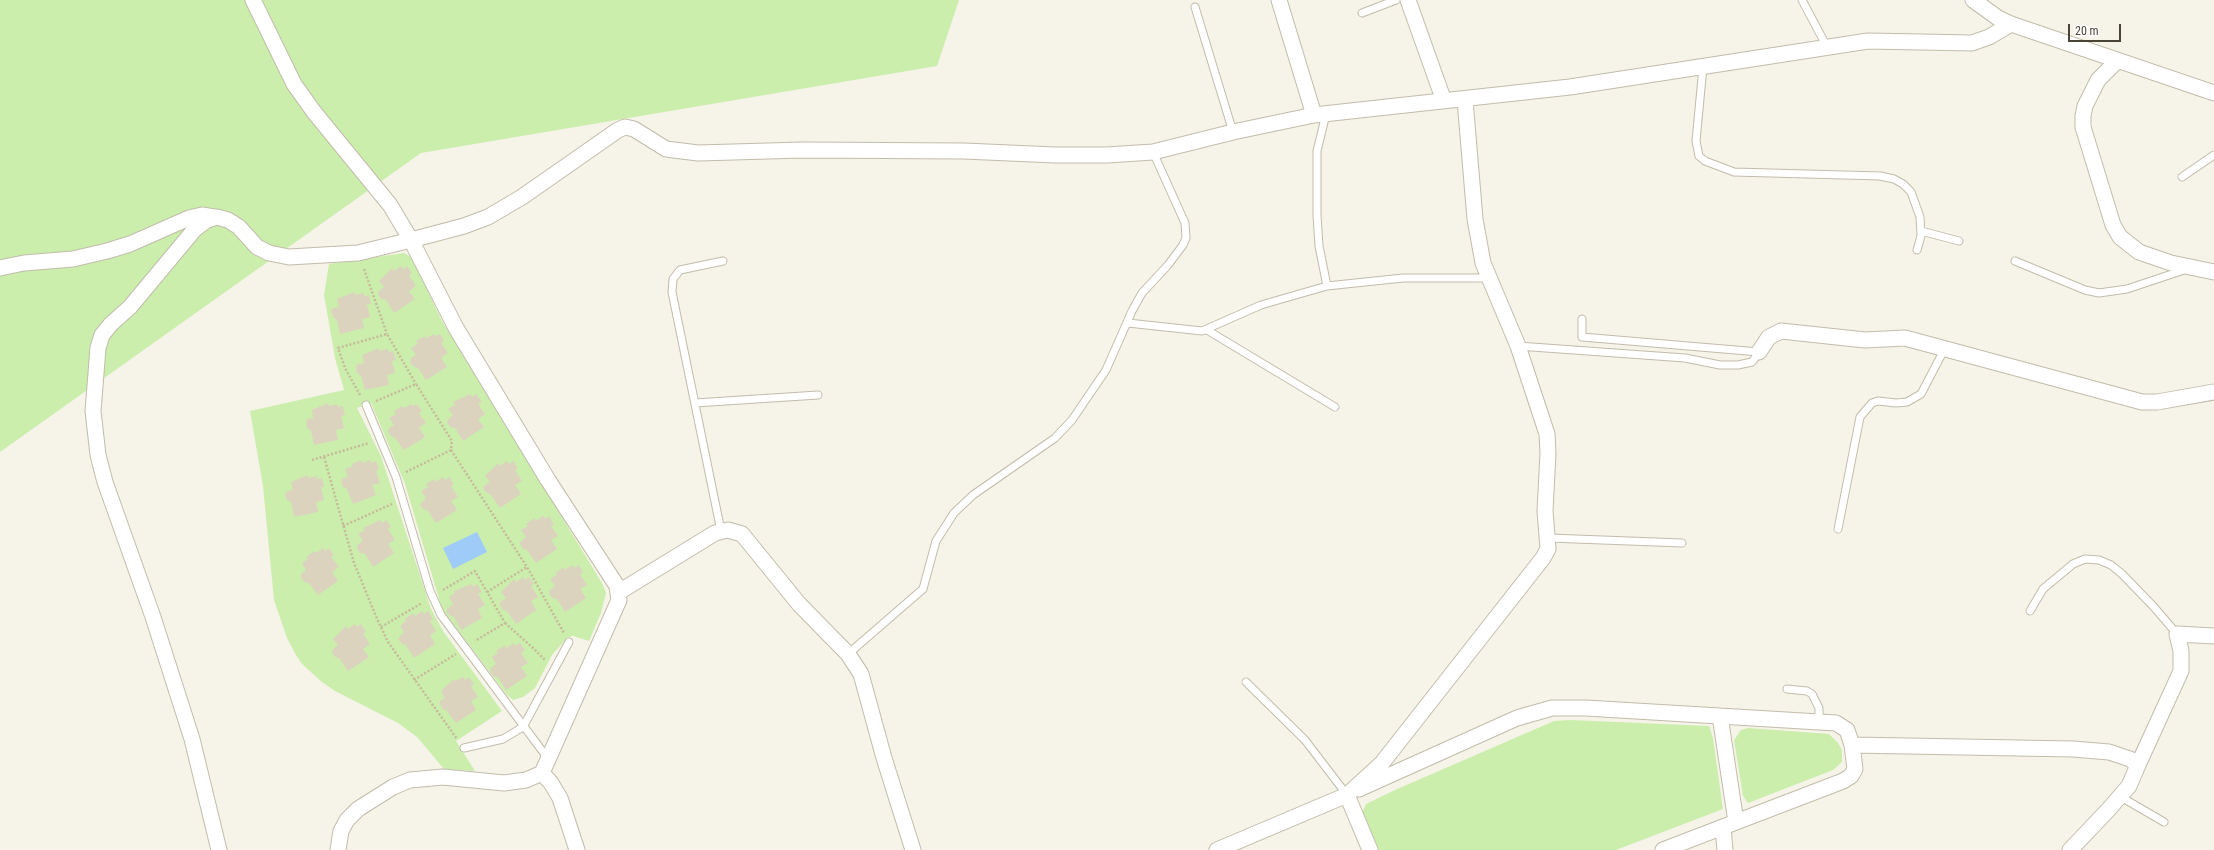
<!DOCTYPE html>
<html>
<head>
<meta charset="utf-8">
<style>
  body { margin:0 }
  #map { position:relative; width:2214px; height:850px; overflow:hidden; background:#f6f3e8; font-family:"Roboto Condensed",sans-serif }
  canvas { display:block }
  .scale { position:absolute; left:2068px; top:24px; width:53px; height:18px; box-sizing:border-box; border:2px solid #4a4436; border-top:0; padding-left:5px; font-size:12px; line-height:14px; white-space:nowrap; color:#4a4436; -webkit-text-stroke:3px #fff; paint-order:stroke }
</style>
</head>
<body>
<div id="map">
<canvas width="2214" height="850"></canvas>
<div class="scale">20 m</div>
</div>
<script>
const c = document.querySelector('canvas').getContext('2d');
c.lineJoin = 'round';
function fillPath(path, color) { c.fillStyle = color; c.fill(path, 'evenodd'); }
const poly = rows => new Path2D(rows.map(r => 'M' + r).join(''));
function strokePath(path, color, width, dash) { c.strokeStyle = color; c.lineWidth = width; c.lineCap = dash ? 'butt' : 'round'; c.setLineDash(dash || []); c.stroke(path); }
fillPath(poly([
  [0,0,959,0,937,66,421,153,0,452],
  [404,253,411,257,415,264,441,319,602,583,606,593,601,613,589,641,573,636,567,638,552,655,535,688,523,697,513,700,507,695,442,609,405,484,371,403,357,408,381,456,431,609,443,631,502,711,456,741,475,771,444,769,417,737,398,723,335,691,322,682,302,664,296,655,287,638,274,600,263,486,250,411,344,390,335,358,324,295,329,264],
  [1570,720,1709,726,1713,738,1723,809,1616,850,1379,850,1362,813,1366,804,1395,790,1554,721],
  [1748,728,1829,734,1838,743,1842,750,1842,762,1833,770,1748,803,1743,796,1734,740,1741,730]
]), '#cbeead');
fillPath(poly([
  [477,532,487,552,453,569,443,548]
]), '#9fcbf8');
fillPath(poly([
  [401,266,403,269,407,266,412,273,409,275,416,286,409,291,415,299,394,313,386,300,381,299,378,294,379,291,384,287,379,281,392,268,394,271],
  [354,292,355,295,363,293,364,296,369,295,371,304,367,304,370,317,362,319,364,328,340,334,337,320,333,317,331,311,333,308,339,307,337,299],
  [434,334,435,336,440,334,444,341,441,343,448,353,441,358,447,367,426,380,418,368,413,366,410,362,411,358,416,355,411,348,418,344,416,341,425,336,426,338],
  [379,348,379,351,388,349,389,352,393,351,396,360,392,361,395,373,387,375,389,385,365,390,361,376,357,373,356,367,358,364,364,363,362,355],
  [470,394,472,397,476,394,482,402,478,404,485,414,478,419,484,427,463,441,455,428,450,427,447,422,448,419,453,415,448,409,455,405,453,402],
  [328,403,329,406,337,404,338,407,343,406,345,415,341,416,344,428,336,430,338,440,314,445,311,431,307,428,306,422,307,419,313,418,312,410],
  [411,404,413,406,417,404,422,411,419,413,426,423,419,428,425,437,404,450,395,438,391,436,388,432,389,428,394,425,389,418,396,414,394,411,402,406,404,408],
  [361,460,362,463,370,460,371,463,376,461,379,469,376,471,380,483,372,485,376,495,353,504,347,489,343,487,341,482,342,479,348,477,345,469,353,466,352,464],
  [507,461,509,464,513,461,518,468,515,470,522,481,515,485,521,494,500,508,491,495,487,493,483,489,484,486,490,482,485,476,498,463,500,466],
  [308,475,308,478,317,476,317,479,322,478,324,487,321,487,324,500,316,502,318,512,294,517,291,502,287,500,285,494,287,491,293,490,291,482],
  [443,477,445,480,449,477,454,484,451,486,458,497,451,501,457,510,436,523,428,511,423,509,420,505,426,498,421,491,428,487,426,484,434,479,436,482],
  [543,516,545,519,549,516,554,524,551,526,558,536,551,540,557,549,536,563,527,550,523,549,520,544,521,541,526,537,521,530,528,526,526,524,534,518,536,521],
  [380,520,382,523,386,520,391,527,388,529,395,540,388,544,394,553,373,567,365,554,360,553,357,548,358,544,363,541,358,534,365,530,363,528],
  [323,548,325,551,329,548,334,555,331,557,339,567,332,572,338,581,318,595,309,583,304,582,301,577,301,574,306,570,302,563,308,559,306,557,314,551,316,553],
  [572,565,574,568,579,565,583,572,580,574,587,585,580,589,586,598,565,612,557,599,552,598,549,593,550,590,555,586,550,579,557,575,555,573,564,567,565,570],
  [523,577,525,580,529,577,534,584,531,586,538,597,531,601,536,610,516,624,507,611,503,610,500,605,500,602,506,598,501,592,514,579,516,582],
  [471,584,473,587,477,584,482,592,478,594,485,605,478,609,482,618,461,630,454,617,449,615,446,610,453,604,449,597,455,593,454,591],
  [422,611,424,614,428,611,433,619,430,621,436,631,430,635,435,644,414,658,406,645,402,644,398,639,404,632,400,626,406,621,405,619,413,613,415,616],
  [355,624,357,627,361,624,366,632,363,634,370,644,363,649,369,657,348,671,339,658,335,657,332,652,333,649,338,645,333,639,346,626,348,629],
  [514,643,515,646,520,643,525,650,521,653,528,663,521,667,527,676,506,690,498,677,493,676,490,671,491,668,496,664,492,657,498,653,496,651,505,645,506,648],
  [463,677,465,680,469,677,474,684,471,686,478,697,471,701,476,710,456,723,447,711,443,709,440,705,440,701,445,698,441,691,454,679,456,681]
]), '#dcd3bf');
const lane = poly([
  [1802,0,1827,47],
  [1195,7,1233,132],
  [1362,13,1396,0],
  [1703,67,1696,141,1699,156,1705,161,1734,172,1880,176,1894,179,1903,184,1911,192,1920,217,1921,236,1917,250],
  [1326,114,1317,151,1317,215,1319,246,1327,286],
  [2182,177,2214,155],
  [1921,231,1959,241],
  [2015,261,2085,290,2099,293,2127,289,2187,269],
  [1128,323,1202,331,1261,305,1327,286,1403,278,1487,278],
  [1207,330,1335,407],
  [1518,346,1685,358,1720,365,1738,365,1752,362,1759,352,1582,337,1582,319],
  [695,403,818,395],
  [366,405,396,477,430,591,441,615,549,760],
  [1838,529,1860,417,1872,403,1878,401,1896,403,1907,402,1921,394,1945,348],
  [721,531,672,292,673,279,680,270,723,261],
  [1549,538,1682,543],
  [2030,611,2043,589,2073,564,2085,559,2099,560,2111,565,2122,574,2154,607,2177,634],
  [848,654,923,589,936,541,954,513,973,495,1055,438,1072,420,1106,370,1132,311,1142,293,1168,265,1183,245,1186,238,1185,223,1153,152],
  [1246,682,1305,740,1347,795],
  [1787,689,1807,691,1812,694,1819,708,1819,722],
  [464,748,503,739,523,727,569,642],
  [2121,797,2164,822]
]);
const street = poly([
  [1279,0,1314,115],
  [1408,0,1444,101],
  [1973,0,1998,18,2011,24,2214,93],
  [2117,61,2098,80,2085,106,2083,116,2083,127,2113,225,2120,237,2139,252,2171,263,2214,272],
  [0,268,24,263,73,259,107,251,130,244,189,218,202,215,214,217],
  [1759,352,1769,337,1781,331,1865,340,1905,338,2142,402,2157,402,2214,392],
  [619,592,715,533,728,530,742,534,799,604,848,654,861,674,884,758,913,850],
  [1720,716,1736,822],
  [2138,765,2181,671,2181,651,2177,634,2214,636],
  [542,773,551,783,560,798,577,850],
  [1359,789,1517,718,1552,708,1586,708,1836,723,1847,730,1852,745],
  [1347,795,1382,763,1543,558,1548,549,1545,511,1548,453,1547,434,1518,346,1483,263,1475,219,1465,100],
  [1723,828,1725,850],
  [219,850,192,739,153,617,105,482,98,455,93,411,98,348,102,335,111,324,130,307,195,229,207,220,217,217,228,220,239,227,257,247,269,253,289,257,358,253,411,240,390,205,314,112,294,84,253,0],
  [338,850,341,831,347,820,358,809,393,787,410,780,443,777,504,783,526,780,542,773,619,600,617,586,548,480,456,328,411,240,464,226,488,217,522,197,618,130,625,127,634,129,666,149,698,153,803,150,964,151,1055,155,1107,155,1153,152,1233,132,1314,115,1570,87,1868,41,1972,43,1989,37,2011,24],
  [1217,850,1347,795,1370,850],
  [1663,850,1843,781,1851,776,1855,769,1852,745,2073,749,2109,752,2130,759,2138,765,2129,786,2109,809,2070,850]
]);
strokePath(lane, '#c2bcaa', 9);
strokePath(street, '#c2bcaa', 17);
strokePath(poly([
  [364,269,387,334],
  [360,395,345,368,338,348,387,334,416,384],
  [376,401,416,384,452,441,451,450,527,567],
  [324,457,354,563,378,621,388,642,457,739],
  [312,460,369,443],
  [406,472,451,450],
  [343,526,392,504],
  [443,590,475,571,505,623,475,641],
  [487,592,527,567,564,633],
  [505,623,533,648,546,661],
  [381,627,422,603],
  [414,680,456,654]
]), '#c6ba99', 2.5, [2, 2]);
strokePath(lane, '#fff', 7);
strokePath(street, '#fff', 15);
</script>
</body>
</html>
